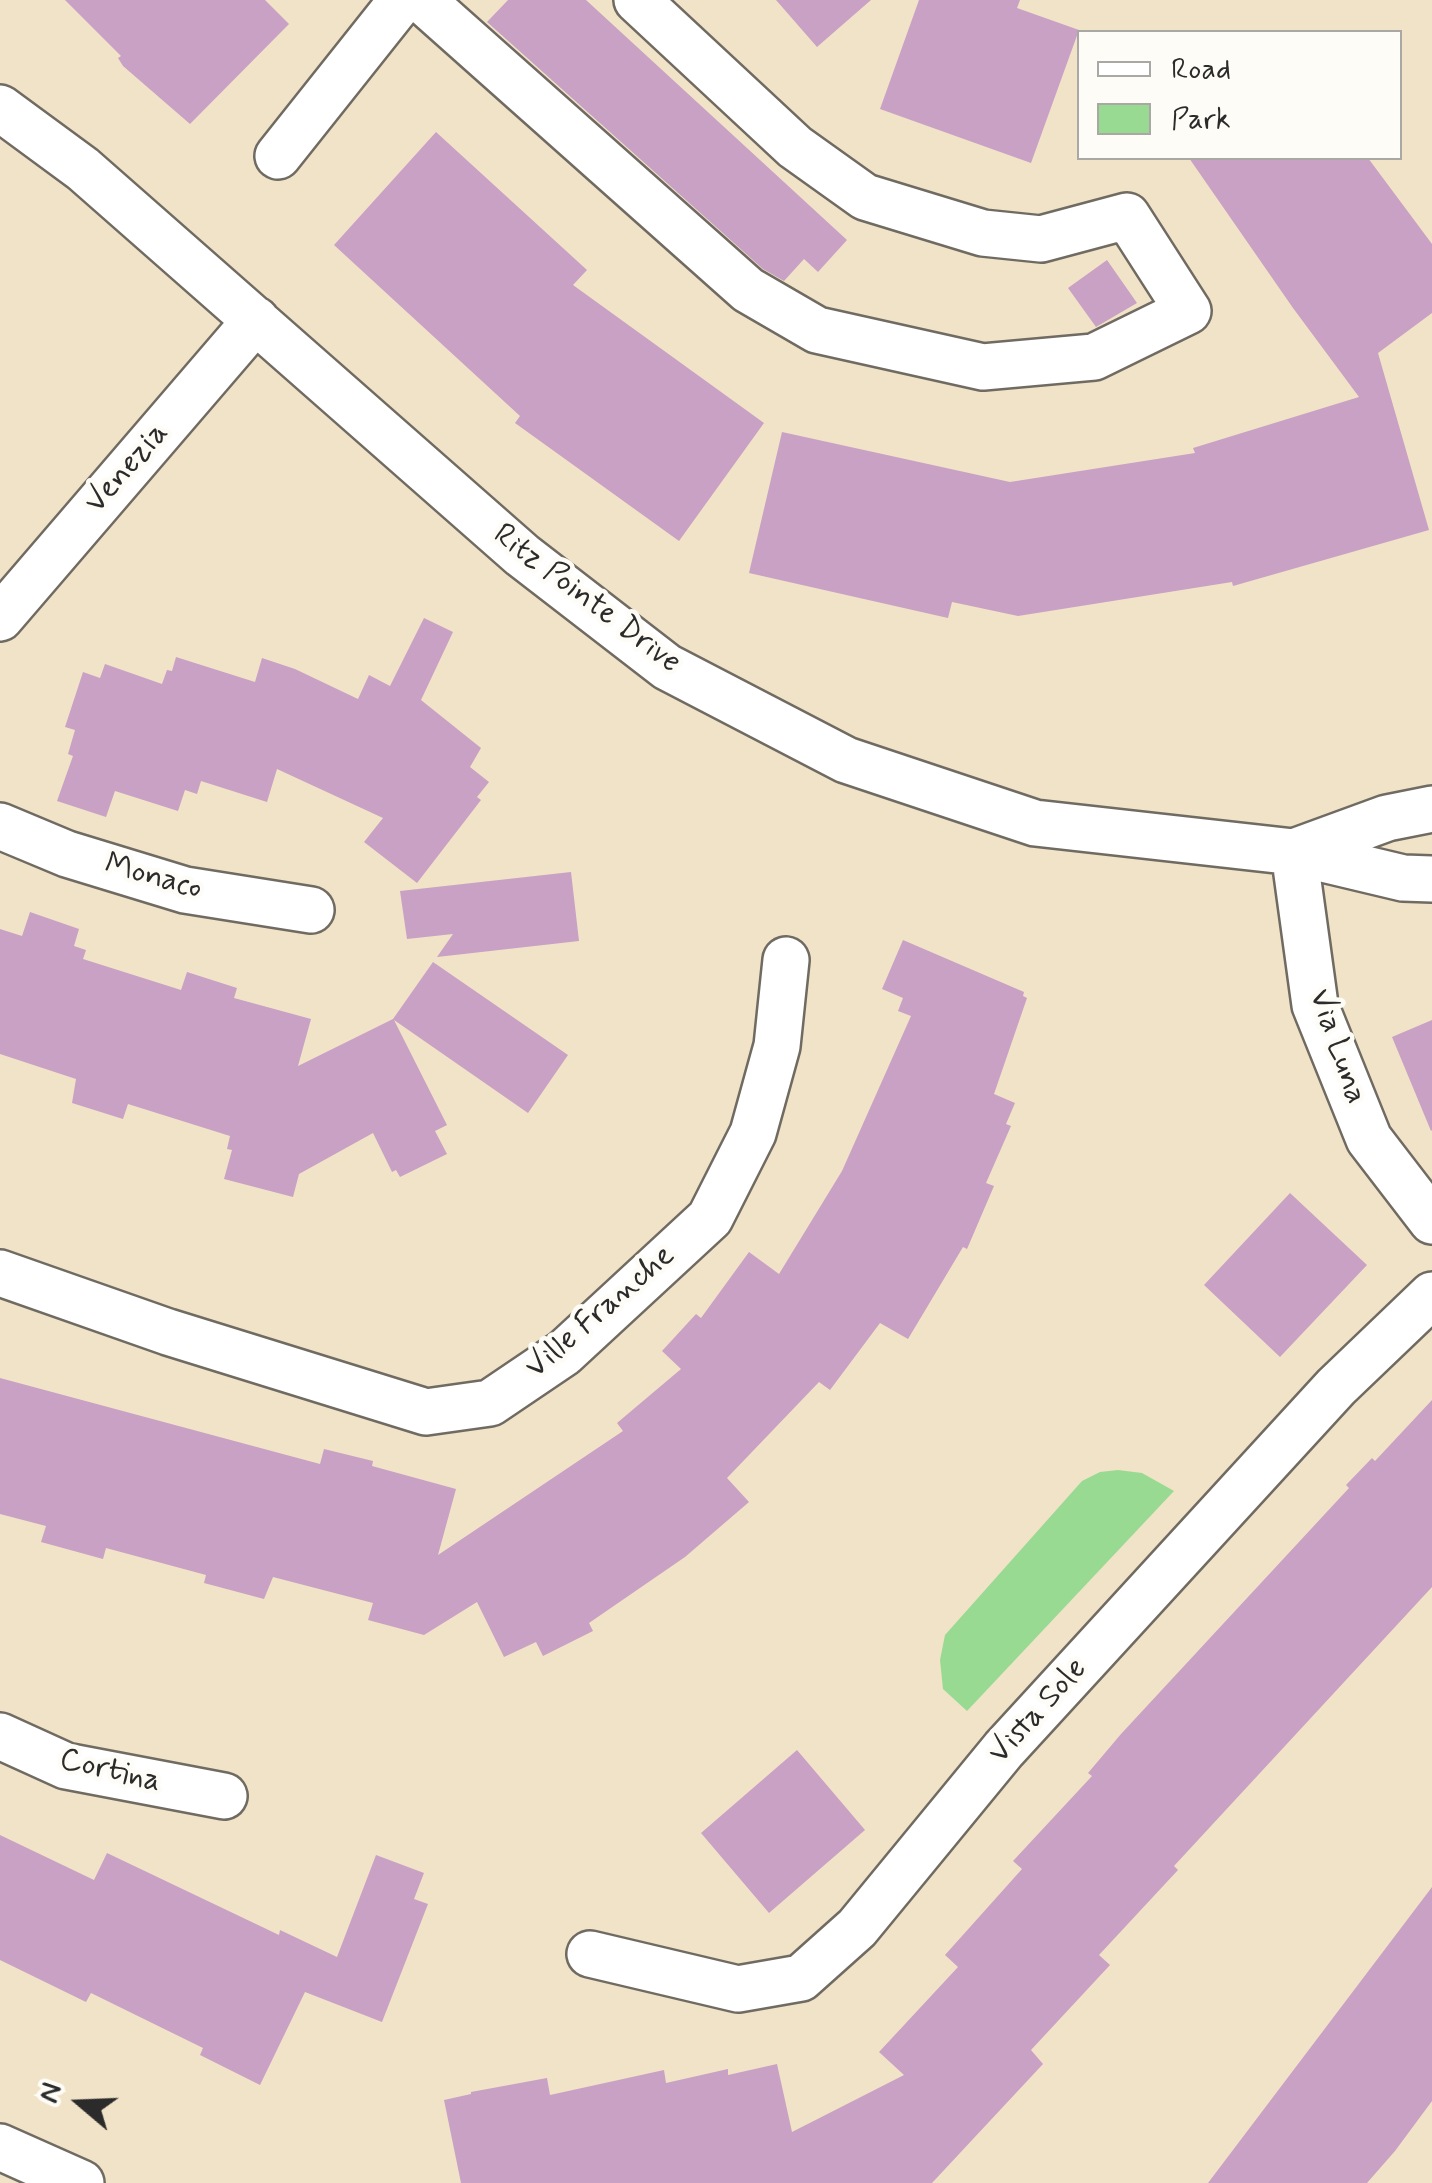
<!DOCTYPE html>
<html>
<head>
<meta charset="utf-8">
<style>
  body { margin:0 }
  #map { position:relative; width:1432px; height:2183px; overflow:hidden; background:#f1e3c7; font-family:Mynerve,sans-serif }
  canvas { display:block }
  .legend { position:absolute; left:1077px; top:30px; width:325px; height:130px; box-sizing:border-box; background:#fdfcf7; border:2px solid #a9a8a5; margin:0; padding:12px 18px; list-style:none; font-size:30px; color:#2b2b2b }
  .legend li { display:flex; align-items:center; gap:20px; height:50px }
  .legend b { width:50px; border:2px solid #a9a8a5 }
  .north { position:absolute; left:30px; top:2053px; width:100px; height:100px; -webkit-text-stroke:8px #fdfcf7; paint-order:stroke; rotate:289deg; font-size:28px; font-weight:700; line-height:40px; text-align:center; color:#2b2b2b }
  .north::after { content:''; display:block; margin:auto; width:35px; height:45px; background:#2b2b2b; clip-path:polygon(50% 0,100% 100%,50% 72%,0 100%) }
</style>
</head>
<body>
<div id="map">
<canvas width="1432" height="2183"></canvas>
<ul class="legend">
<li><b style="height:12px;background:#fff"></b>Road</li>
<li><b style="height:28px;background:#98da91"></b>Park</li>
</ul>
<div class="north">N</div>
</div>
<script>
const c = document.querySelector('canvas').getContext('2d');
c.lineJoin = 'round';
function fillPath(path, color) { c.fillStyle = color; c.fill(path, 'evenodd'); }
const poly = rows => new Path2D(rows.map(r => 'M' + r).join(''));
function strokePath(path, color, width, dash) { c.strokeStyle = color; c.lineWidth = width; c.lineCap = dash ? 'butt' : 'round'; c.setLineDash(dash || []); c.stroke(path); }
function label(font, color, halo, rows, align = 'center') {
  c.font = font + ' Mynerve,sans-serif'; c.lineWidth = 9; c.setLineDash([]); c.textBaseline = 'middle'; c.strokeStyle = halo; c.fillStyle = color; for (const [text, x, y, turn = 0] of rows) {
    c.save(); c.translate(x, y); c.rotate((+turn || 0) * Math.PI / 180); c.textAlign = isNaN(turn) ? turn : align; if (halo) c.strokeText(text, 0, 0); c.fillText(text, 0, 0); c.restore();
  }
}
fillPath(poly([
  [1118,1470,1142,1473,1174,1491,967,1711,943,1689,940,1660,945,1635,1082,1481,1100,1472]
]), '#98da91');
fillPath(poly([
  [65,0,265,0,289,24,190,124,123,66,118,58,121,56],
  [508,0,586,0,847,240,818,272,804,259,784,281,763,269,487,22],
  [776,0,871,0,817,47],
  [919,0,1020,0,1017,8,1079,30,1031,163,880,109],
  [436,132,587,270,573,285,764,423,679,541,515,423,520,416,334,245],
  [1189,158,1368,158,1432,244,1432,313,1378,353,1429,530,1233,586,1232,582,1018,616,952,602,948,618,749,573,782,432,1010,482,1195,453,1193,448,1359,397,1293,308],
  [1107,260,1137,303,1096,327,1068,288],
  [424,618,453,632,421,700,481,748,470,767,489,782,477,797,481,800,417,883,364,842,383,818,277,769,267,802,201,781,197,794,185,790,178,811,115,791,106,817,57,801,73,756,68,754,75,730,65,727,83,672,100,678,105,664,162,684,167,670,172,671,176,657,255,682,262,658,295,669,358,699,369,675,390,686],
  [571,872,579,941,437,957,453,934,407,939,400,891],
  [30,912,79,929,74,946,86,950,83,959,181,990,187,972,237,988,234,998,311,1019,298,1066,393,1019,433,962,568,1055,528,1113,394,1020,447,1125,435,1131,447,1154,400,1177,396,1170,392,1172,373,1133,299,1174,293,1197,224,1179,232,1150,227,1149,230,1136,128,1104,123,1119,72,1103,76,1079,0,1054,0,929,22,936],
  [903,940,1024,992,1023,996,1027,998,994,1094,1015,1103,1006,1124,1011,1126,986,1183,994,1186,967,1249,963,1247,908,1339,880,1323,830,1390,819,1382,727,1478,749,1502,685,1557,589,1623,593,1631,543,1656,536,1642,504,1657,477,1602,424,1635,368,1620,373,1603,273,1577,264,1599,204,1583,206,1575,106,1548,103,1559,41,1542,46,1526,0,1514,0,1378,320,1464,324,1449,373,1461,372,1466,456,1489,438,1555,623,1431,617,1423,681,1369,662,1351,696,1314,701,1318,749,1252,779,1274,842,1171,911,1016,898,1011,903,998,882,989],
  [1432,1020,1432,1130,1431,1131,1392,1037],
  [1290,1193,1367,1265,1280,1357,1204,1285],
  [1432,1400,1432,1587,1174,1866,1178,1870,1099,1955,1110,1965,1031,2050,1043,2064,932,2183,461,2183,444,2100,471,2094,471,2092,547,2078,550,2095,664,2070,666,2083,728,2069,728,2075,777,2064,792,2132,904,2075,879,2052,958,1967,945,1955,1022,1869,1013,1861,1092,1776,1088,1773,1121,1734,1349,1488,1346,1485,1372,1458,1375,1461],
  [797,1750,865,1830,769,1913,701,1833],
  [0,1835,94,1880,107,1853,279,1935,280,1930,337,1957,376,1855,424,1873,414,1899,428,1904,382,2022,305,1992,260,2085,200,2055,203,2048,91,1993,86,2002,0,1960],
  [1432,1887,1432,2101,1395,2151,1367,2183,1208,2183]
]), '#c8a1c5');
const minor = poly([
  [422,0,748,290,817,330,983,367,1094,357,1188,311,1127,216,1041,239,983,233,865,197,795,147,637,0],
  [0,108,83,169,522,555,667,667,846,760,1035,823,1294,852,1403,878,1432,879],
  [278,156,402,0],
  [0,618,256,320],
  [0,826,67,854,185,890,311,910],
  [1294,852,1315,1005,1369,1139,1432,1221],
  [1294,852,1387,818,1432,809],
  [0,1273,168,1332,426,1412,490,1403,564,1353,710,1218,753,1133,777,1046,786,960],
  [0,1736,66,1766,224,1796],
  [590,1954,738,1989,801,1978,857,1928,1004,1749,1336,1387,1432,1295],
  [0,2147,81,2183]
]);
strokePath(minor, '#706b62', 50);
strokePath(minor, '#fff', 45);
label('32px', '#2b2b2b', '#fdfcf7', [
  ["Venezia",128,469,-49],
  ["Ritz Pointe Drive",586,600,37],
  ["Monaco",153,878,15],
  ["Via Luna",1336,1047,71],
  ["Ville Franche",601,1313,-41],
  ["Vista Sole",1039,1712,-48],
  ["Cortina",110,1772,13]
]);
</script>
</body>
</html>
